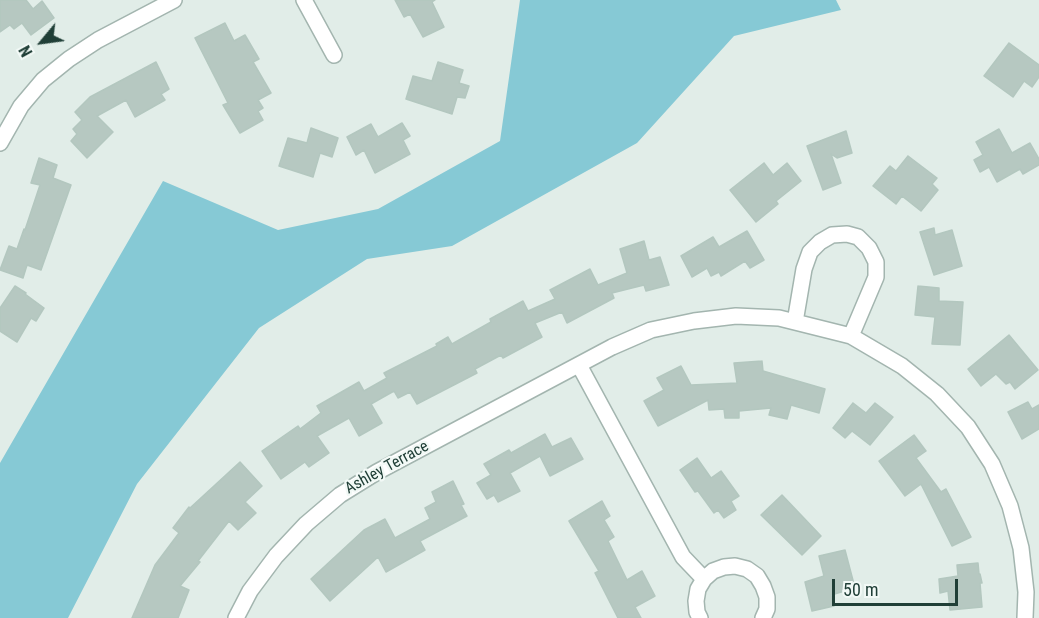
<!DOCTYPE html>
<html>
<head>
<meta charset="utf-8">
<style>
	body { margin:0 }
	#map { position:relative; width:1039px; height:618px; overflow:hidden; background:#e1ede8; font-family:"Roboto Condensed",sans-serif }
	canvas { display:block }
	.north { position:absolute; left:12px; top:12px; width:60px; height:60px; -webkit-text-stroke:4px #f2f9f6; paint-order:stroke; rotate:241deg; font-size:16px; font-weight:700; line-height:24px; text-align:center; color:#203f37 }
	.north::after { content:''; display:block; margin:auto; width:21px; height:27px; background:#203f37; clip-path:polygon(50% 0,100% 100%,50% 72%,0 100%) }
	.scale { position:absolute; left:832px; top:579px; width:126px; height:27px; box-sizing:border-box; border:3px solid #203f37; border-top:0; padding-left:8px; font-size:18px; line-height:21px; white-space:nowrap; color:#203f37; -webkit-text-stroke:4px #f2f9f6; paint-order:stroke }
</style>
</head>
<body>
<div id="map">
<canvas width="1039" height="618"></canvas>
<div class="north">N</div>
<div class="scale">50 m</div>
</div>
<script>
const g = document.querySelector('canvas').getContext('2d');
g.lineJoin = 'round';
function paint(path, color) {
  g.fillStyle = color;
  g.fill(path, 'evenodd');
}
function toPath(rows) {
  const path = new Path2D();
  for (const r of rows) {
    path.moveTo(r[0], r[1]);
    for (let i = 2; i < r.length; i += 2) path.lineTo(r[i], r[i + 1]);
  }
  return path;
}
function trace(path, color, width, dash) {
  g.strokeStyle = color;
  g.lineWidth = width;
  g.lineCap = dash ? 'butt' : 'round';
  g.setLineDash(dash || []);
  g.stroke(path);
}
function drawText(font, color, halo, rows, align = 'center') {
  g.font = font + ' "Roboto Condensed",sans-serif';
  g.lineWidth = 4.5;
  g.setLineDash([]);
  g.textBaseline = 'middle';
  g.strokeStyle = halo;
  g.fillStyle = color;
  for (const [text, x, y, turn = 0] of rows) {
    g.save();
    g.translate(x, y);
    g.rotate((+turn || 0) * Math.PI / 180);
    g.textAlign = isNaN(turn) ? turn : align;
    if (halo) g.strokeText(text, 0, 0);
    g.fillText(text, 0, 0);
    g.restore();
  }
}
paint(toPath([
	[520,0,836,0,841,10,734,36,637,143,452,246,367,259,259,328,137,484,68,618,0,618,0,463,163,181,278,230,378,209,500,141]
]), '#86c9d5');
const building = toPath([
	[0,0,26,0,33,9,42,1,54,18,31,35,22,23,14,29,10,25,0,32,0,0],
	[395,0,435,0,432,2,444,27,423,37,410,14,404,17,395,0],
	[225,23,234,41,245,35,259,59,253,62,271,93,258,100,263,108,258,111,263,120,240,133,223,105,228,103,195,38,225,23],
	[1009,43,1039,65,1039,77,1032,87,1024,81,1013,97,984,76,1009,43],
	[156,62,169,89,161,94,165,100,135,117,126,100,97,116,113,132,87,158,71,141,77,134,73,129,82,120,75,112,90,97,156,62],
	[438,62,463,70,459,83,469,86,465,98,457,97,452,114,406,99,413,76,432,81,438,62],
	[402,123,410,136,403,140,410,154,375,173,364,150,356,155,347,137,371,124,378,137,402,123],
	[311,128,338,138,332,157,320,153,313,177,279,166,288,138,307,143,311,128],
	[999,129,1012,153,1030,143,1039,159,1039,165,1023,174,1020,169,997,182,989,167,980,172,974,160,983,155,976,142,999,129],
	[846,131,852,153,837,158,831,154,841,183,823,190,807,146,846,131],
	[908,156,937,178,932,184,938,190,921,211,902,196,896,204,873,186,890,166,896,171,908,156],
	[39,158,57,165,53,178,71,185,41,270,27,265,23,278,0,270,9,246,17,249,24,229,25,230,40,185,31,183,39,158],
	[764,163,773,175,787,163,801,181,776,201,778,204,756,222,730,190,764,163],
	[934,228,935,235,952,230,962,266,934,275,920,232,934,228],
	[747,231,764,260,750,268,745,261,721,276,719,272,711,276,707,268,692,277,681,256,713,237,719,247,747,231],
	[644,241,649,260,660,257,669,285,646,291,644,285,612,293,614,298,567,323,562,312,535,323,542,337,503,358,501,355,475,369,477,373,417,404,410,392,398,398,394,391,371,404,382,423,359,436,349,418,317,436,329,453,309,467,305,462,281,479,262,451,298,426,300,429,321,413,317,406,359,382,364,391,387,378,384,373,437,346,436,344,448,337,452,344,491,322,490,319,523,301,528,311,555,299,550,290,590,269,598,285,627,273,620,249,644,241],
	[15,286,26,293,25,294,44,308,36,321,31,318,17,342,0,331,0,308,15,286],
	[918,286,939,288,939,301,963,302,960,345,932,344,935,317,915,315,918,286],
	[1009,335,1038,370,1015,389,1010,382,1006,384,996,374,981,386,968,369,1009,335],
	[762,361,763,371,825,389,819,413,791,405,787,419,769,415,771,408,739,411,739,418,725,418,724,409,709,410,708,400,658,426,644,401,664,390,657,378,681,366,691,385,737,383,734,363,762,361],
	[1028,402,1032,409,1039,405,1039,429,1022,439,1008,412,1028,402],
	[853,403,866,413,875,403,893,417,870,445,852,431,845,438,833,428,853,403],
	[545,434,552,447,571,438,583,459,550,476,540,456,510,473,520,491,498,502,494,495,487,499,477,483,491,475,484,464,509,450,511,453,545,434],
	[914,435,926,451,916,458,941,492,946,489,971,537,952,546,921,484,905,496,879,461,914,435],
	[697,458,711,478,721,471,739,496,731,501,736,510,724,518,718,510,714,513,698,491,695,492,680,470,697,458],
	[240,462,262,486,245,502,256,513,238,530,229,521,198,561,200,562,180,586,189,590,178,618,132,618,155,565,179,533,173,528,189,507,190,508,240,462],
	[453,481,464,504,461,505,467,516,420,541,425,550,386,572,378,557,330,601,311,579,364,530,385,519,395,538,430,519,425,508,436,502,432,492,453,481],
	[782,495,821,536,802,555,761,515,782,495],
	[602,501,610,516,604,520,614,537,608,541,627,580,642,571,655,596,635,607,641,618,618,618,595,573,599,571,569,521,602,501],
	[845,550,855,588,831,595,834,606,812,611,805,582,824,576,819,556,845,550],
	[978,563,979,574,980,574,982,583,980,583,982,607,950,610,948,591,940,593,939,579,958,576,957,565,978,563]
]);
paint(building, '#b6c8c1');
trace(building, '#b3c7bf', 1.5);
const street = toPath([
	[304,0,334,55],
	[0,143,21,106,43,80,69,59,98,40,174,0],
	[795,322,804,269,810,252,820,242,832,235,847,234,858,237,869,248,876,262,876,277,851,336],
	[579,365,683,557,704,579],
	[236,618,250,591,276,556,306,524,340,495,377,472,612,347,651,330,694,321,736,316,779,318,851,336,902,366,937,394,968,427,992,464,1010,506,1021,548,1026,592,1025,618],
	[700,618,697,612,696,601,698,589,704,579,713,571,724,567,735,566,747,569,757,576,763,586,767,597,767,609,763,618]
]);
trace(street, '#a3b5af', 18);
trace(street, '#fff', 15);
drawText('16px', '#203f37', '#f2f9f6', [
	["Ashley Terrace",387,468,-29]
]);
</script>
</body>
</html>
